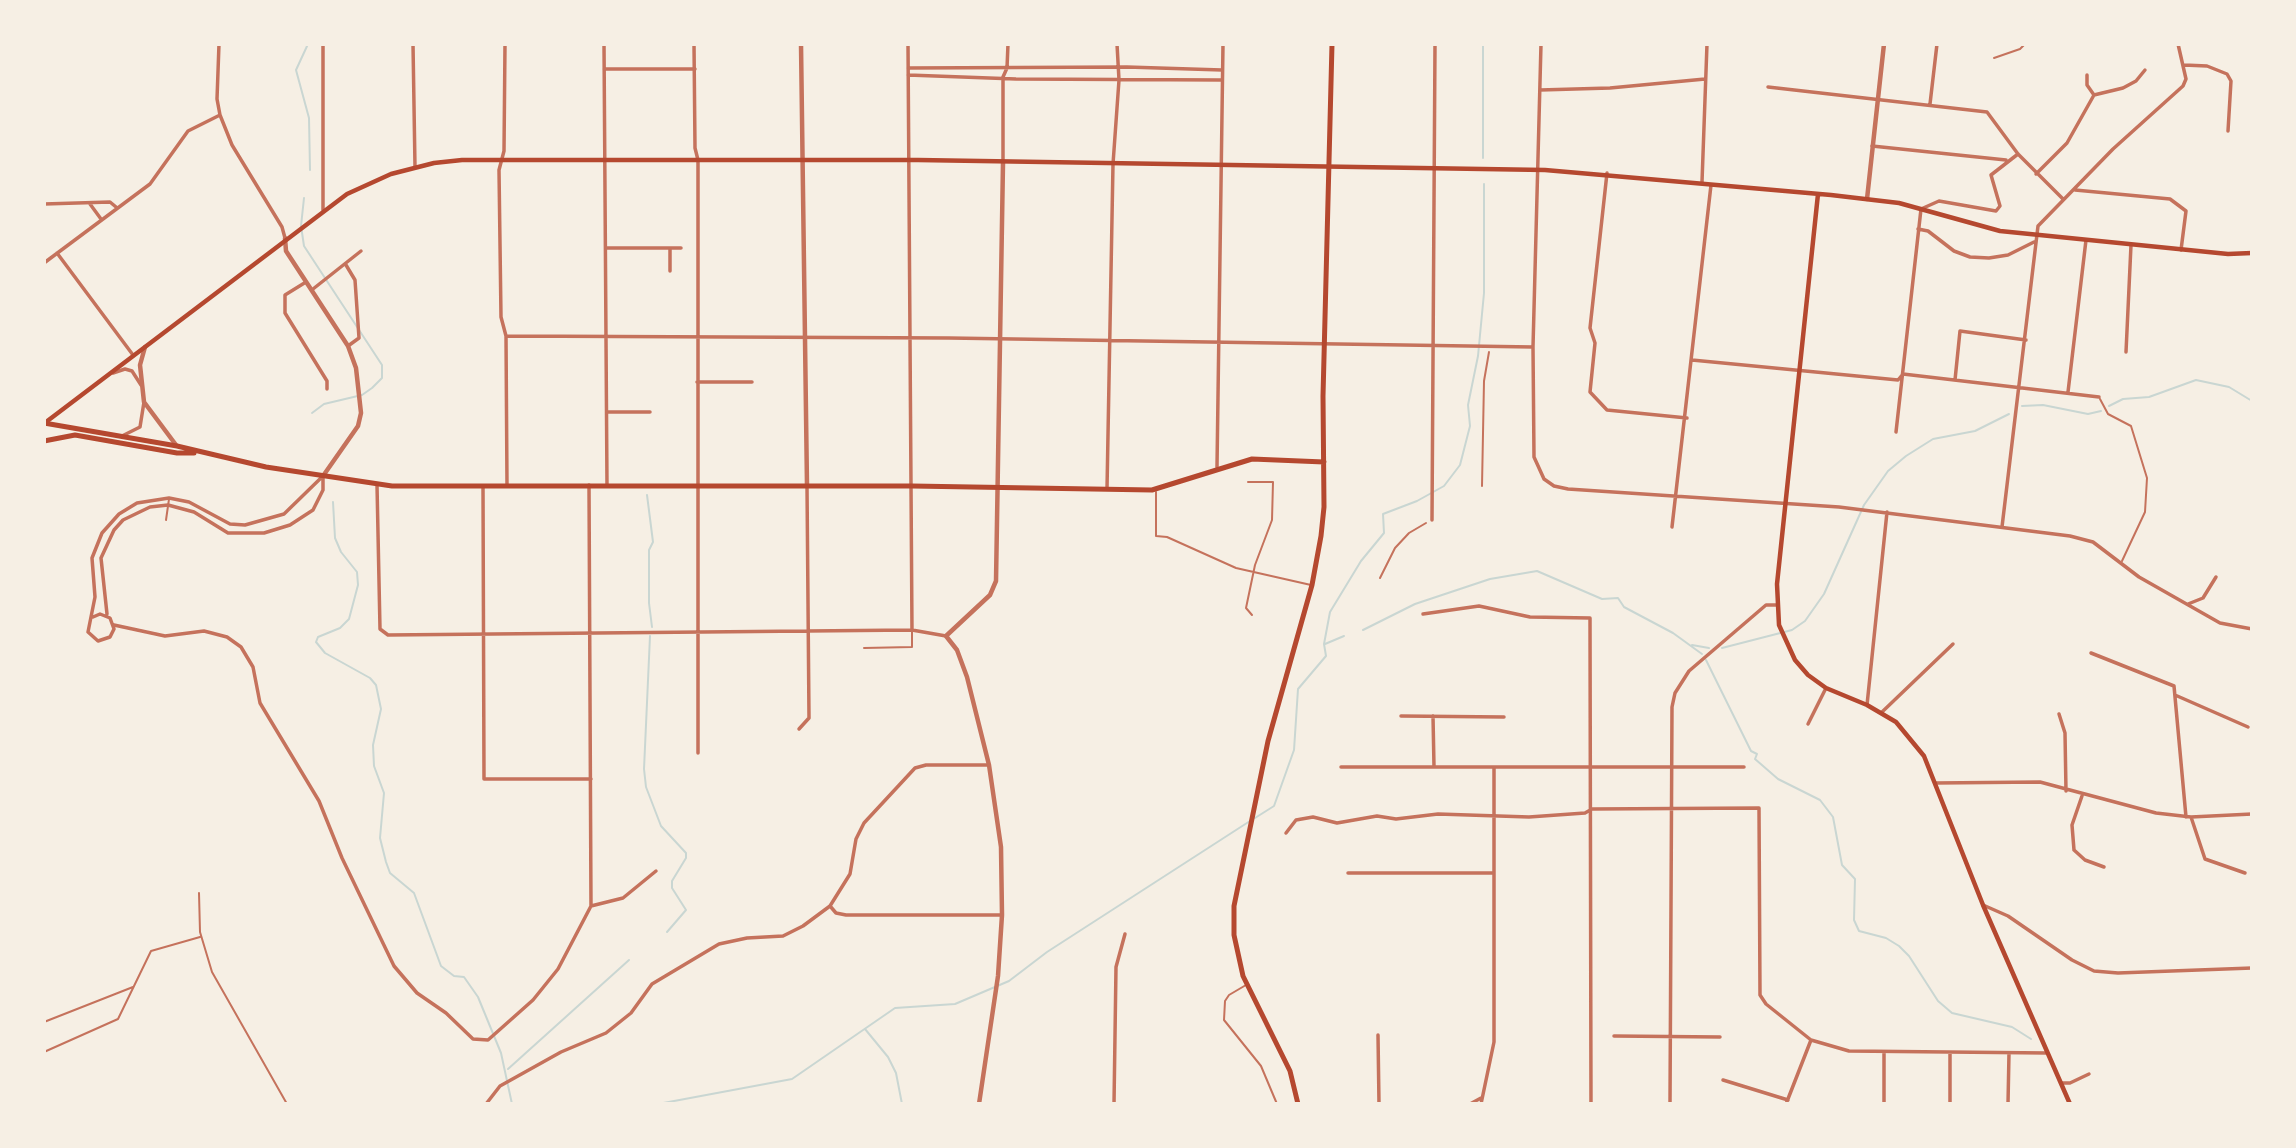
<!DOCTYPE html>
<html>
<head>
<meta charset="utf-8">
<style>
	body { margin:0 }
	#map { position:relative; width:2296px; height:1148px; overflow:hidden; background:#f6efe4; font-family:"Titillium Web",sans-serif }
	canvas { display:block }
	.frame { position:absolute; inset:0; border:46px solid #f6efe4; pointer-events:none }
</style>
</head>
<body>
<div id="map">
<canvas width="2296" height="1148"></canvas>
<div class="frame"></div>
</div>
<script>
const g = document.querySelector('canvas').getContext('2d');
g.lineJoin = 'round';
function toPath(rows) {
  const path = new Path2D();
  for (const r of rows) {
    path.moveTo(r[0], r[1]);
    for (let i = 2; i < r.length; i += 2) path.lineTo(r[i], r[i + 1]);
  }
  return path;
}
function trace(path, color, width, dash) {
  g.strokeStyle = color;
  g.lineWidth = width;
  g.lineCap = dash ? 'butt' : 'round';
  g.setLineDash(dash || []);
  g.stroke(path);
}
trace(toPath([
	[308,44,296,70,309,118,310,170],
	[1483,158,1483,44],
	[304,198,301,226,304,246,382,365,382,378,372,388,362,395,324,404,312,413],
	[2022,406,2043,405,2088,414,2101,411],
	[2109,406,2123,399,2149,397,2196,380,2229,387,2252,401],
	[647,495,653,542,649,550,649,603,652,627],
	[333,502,335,538,341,552,357,572,358,585,349,619,340,628,318,637,316,642,325,653,370,678,376,685,381,709,373,745,374,766,384,793,380,838,386,862,390,873,414,893,441,966,454,976,464,977,478,997,501,1053,512,1104],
	[1363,630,1415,604,1490,579,1537,571,1602,599,1618,598,1624,607,1673,633,1702,654],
	[650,636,644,769,646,787,661,826,686,853,686,858,672,881,672,888,686,910,667,932],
	[1325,644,1344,636],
	[1692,645,1709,648],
	[1722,648,1792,630,1805,621,1824,594,1864,505,1888,471,1906,456,1933,439,1975,431,2009,414],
	[1706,660,1751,751,1757,754,1755,759,1778,779,1820,800,1833,817,1842,865,1855,879,1854,920,1859,931,1886,938,1899,946,1909,956,1938,1001,1952,1013,2012,1027,2031,1039],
	[1255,818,1274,806,1294,750,1298,689,1326,656,1324,644,1330,612,1361,561,1384,533,1383,514,1417,501,1444,486,1460,465,1470,426,1468,405,1478,356,1484,293,1484,184],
	[865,1029,888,1057,896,1073,902,1104],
	[508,1069,629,960],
	[658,1104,792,1079,895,1008,955,1004,1009,981,1047,952,1250,821]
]), '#c9d6d2', 2);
trace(toPath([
	[1994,58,2020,49,2025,44],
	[2100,399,2108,414,2131,426,2147,478,2145,512,2122,561],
	[1248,482,1273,482,1272,520,1255,565,1246,608,1252,615],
	[1482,486,1484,381,1489,352],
	[1156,492,1156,536,1167,537,1236,568,1311,585],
	[166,520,169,499],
	[1380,578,1395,548,1409,533,1426,523],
	[864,648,912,647,912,630],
	[199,893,200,932,212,972,287,1104],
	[1246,985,1229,995,1225,1001,1224,1020,1261,1066,1277,1104],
	[44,1022,133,987],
	[44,1052,118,1019,151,951,200,937]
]), '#c5725c', 2);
trace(toPath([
	[219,44,217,99,220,115,232,145,282,227,285,238],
	[413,44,415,167],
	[505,44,504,151,499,170,501,317,506,336,507,485],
	[604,44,607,485],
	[694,44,695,148,698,160,698,753],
	[908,44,912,630],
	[1541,44,1533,347,1534,457,1544,479,1554,486,1568,489,1839,507,2070,536,2093,542,2139,577,2220,623,2252,629],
	[2184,65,2207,66,2227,74,2231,81,2228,131],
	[908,68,1127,67,1222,70],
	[604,69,695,69],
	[908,75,1016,79,1222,80],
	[2087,75,2087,85,2094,95],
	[1768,87,1987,112,2018,154,2063,199],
	[1540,90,1610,88,1705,79],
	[1930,104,1937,44],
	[1872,146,2006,160],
	[1003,163,1003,77,1007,68,1008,44],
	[1607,173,1590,328,1595,343,1590,392,1607,410,1687,418],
	[2036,174,2067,143,2094,95,2123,88,2136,81,2145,70],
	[1702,182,1707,44],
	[2075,190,2170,199,2186,211,2181,250],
	[44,204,110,202,116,207],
	[90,204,101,219],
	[323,210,323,44],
	[1918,229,1928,231,1954,251,1970,257,1989,258,2008,255,2034,242],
	[606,248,681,248],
	[670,248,670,271],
	[57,253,133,355],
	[44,263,150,184,188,131,220,115],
	[346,265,355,280,359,338,348,346],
	[306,282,285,295,285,313,327,381,327,389],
	[313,289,361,251],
	[506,336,949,338,1533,347],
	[2126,352,2131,245],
	[1692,360,1898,380,1903,374,2099,397],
	[113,373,125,369,132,371,141,385],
	[1955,380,1960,331,2026,340],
	[697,382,752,382],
	[2068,392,2086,240],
	[607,412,650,412],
	[1896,432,1921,209,1939,201,1996,211,2000,206,1991,175,2018,154],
	[122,436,140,427,144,402],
	[1217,467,1223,44],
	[377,485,380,629,388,635,912,630,946,636],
	[483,486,484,779,591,779],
	[1107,489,1113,164,1119,80,1117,44],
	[1432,520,1435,44],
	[1672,527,1711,185],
	[2002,527,2038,226,2113,149,2183,86,2186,79,2178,44],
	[2188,604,2203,598,2216,577],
	[107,614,101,558,114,530,123,520,150,507,168,505,194,512,228,533,264,533,290,525,313,510,323,490,323,476],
	[1423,614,1479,606,1530,617,1590,618,1591,1104],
	[93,617,100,614,110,618,114,629,110,637,98,641,88,632,95,597,92,558,102,533,119,514,137,503,169,498,189,502,230,524,245,525,284,514,323,476],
	[114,625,165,636,204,631,227,637,241,647,253,667,260,703,319,801,342,858,394,966,417,993,446,1013,473,1039,488,1040,533,1000,558,969,591,906,589,485],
	[2091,653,2174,686,2186,817],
	[2175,695,2248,727],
	[1867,705,1887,512],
	[1882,712,1953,644],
	[2059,714,2065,733,2066,791],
	[1401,716,1504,717],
	[1433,716,1434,767],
	[1808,724,1826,688],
	[799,729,809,718,807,486],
	[1341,767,1744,767],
	[1935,783,2040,782,2156,813,2191,817,2252,814],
	[2082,796,2072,825,2074,850,2085,860,2104,867],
	[2191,817,2205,859,2245,873],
	[1286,833,1296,820,1313,817,1337,823,1377,816,1396,819,1438,814,1529,817,1585,813,1592,809,1759,808,1760,995,1766,1004,1811,1040,1849,1051,2047,1053],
	[1348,873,1493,873],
	[1983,905,2008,916,2072,960,2094,971,2118,973,2252,968],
	[591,906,623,898,656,871],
	[830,906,836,913,846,915,1002,915],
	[1378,1035,1379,1104],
	[1614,1036,1720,1037],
	[1723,1080,1788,1100],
	[2061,1083,2070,1083,2089,1074],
	[486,1104,500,1086,561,1052,606,1033,631,1013,652,984,719,944,747,938,783,936,803,926,830,906,850,874,856,839,864,823,915,768,926,765,989,765],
	[1114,1104,1116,967,1125,934],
	[1470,1104,1481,1098],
	[1481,1104,1494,1042,1494,767],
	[1670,1104,1672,707,1675,693,1689,671,1766,605,1776,605],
	[1786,1104,1811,1040],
	[1884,1104,1884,1053],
	[1950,1104,1950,1053],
	[2008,1104,2009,1053]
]), '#c5725c', 3.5);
trace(toPath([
	[801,44,807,486],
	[1867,199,1884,44],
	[285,238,286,251,348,346,356,368,361,413,358,426,323,476],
	[145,347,140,365,144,402,176,445],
	[979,1104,998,976,1002,915,1001,847,989,765,967,677,957,650,946,636,990,595,996,581,1003,163]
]), '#c5725c', 4.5);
trace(toPath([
	[1818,194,1777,584,1779,625,1795,660,1808,675,1826,688,1867,705,1896,722,1924,756,1983,905,2070,1104],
	[46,422,347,194,391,174,434,163,462,160,918,160,1545,170,1831,195,1899,203,2000,231,2228,254,2252,253]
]), '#b5482f', 4.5);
trace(toPath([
	[44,423,177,446,266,467,392,486,912,486,1152,490,1252,459,1324,462],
	[44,441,75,435,177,453,194,453],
	[1298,1104,1290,1071,1243,976,1234,935,1234,906,1268,741,1312,585,1321,536,1324,507,1323,396,1332,44]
]), '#b5482f', 5);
</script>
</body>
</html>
